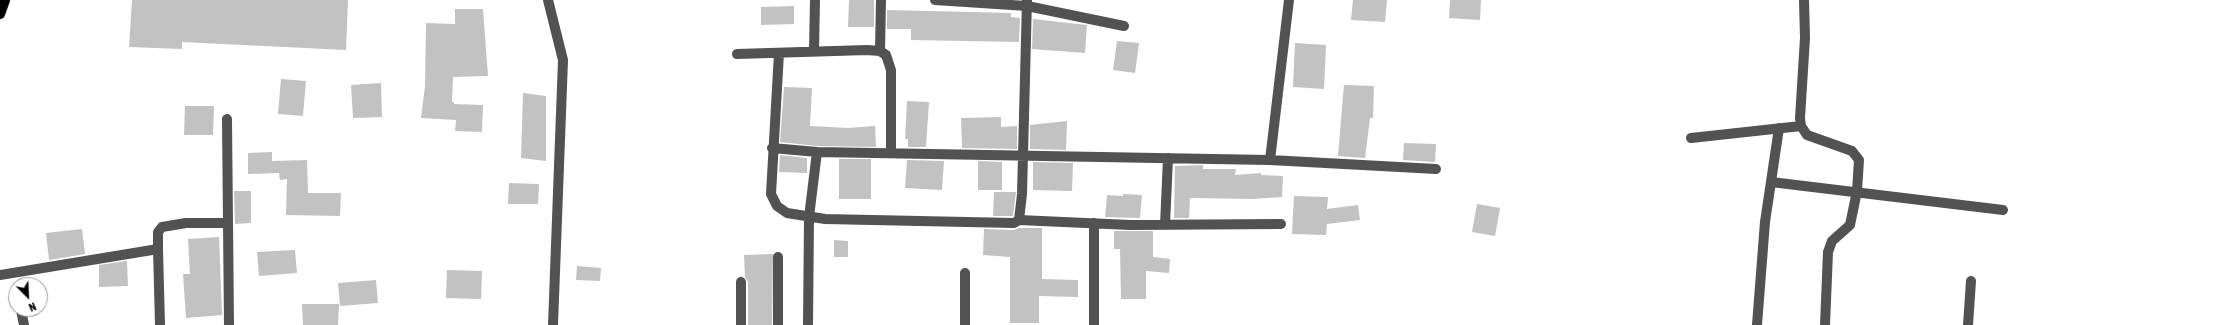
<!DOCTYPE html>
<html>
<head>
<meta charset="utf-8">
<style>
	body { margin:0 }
	#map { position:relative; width:2227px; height:325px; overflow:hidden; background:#fff; font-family:"Asap Condensed",sans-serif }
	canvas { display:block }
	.north { position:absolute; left:8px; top:277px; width:40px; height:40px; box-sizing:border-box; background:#fff; border:1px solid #999; border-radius:50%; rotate:156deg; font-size:11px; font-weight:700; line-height:16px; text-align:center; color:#000 }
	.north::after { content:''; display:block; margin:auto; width:14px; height:18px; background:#000; clip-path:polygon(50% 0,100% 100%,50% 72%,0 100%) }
</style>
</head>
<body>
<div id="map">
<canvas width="2227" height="325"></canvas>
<div class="north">N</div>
</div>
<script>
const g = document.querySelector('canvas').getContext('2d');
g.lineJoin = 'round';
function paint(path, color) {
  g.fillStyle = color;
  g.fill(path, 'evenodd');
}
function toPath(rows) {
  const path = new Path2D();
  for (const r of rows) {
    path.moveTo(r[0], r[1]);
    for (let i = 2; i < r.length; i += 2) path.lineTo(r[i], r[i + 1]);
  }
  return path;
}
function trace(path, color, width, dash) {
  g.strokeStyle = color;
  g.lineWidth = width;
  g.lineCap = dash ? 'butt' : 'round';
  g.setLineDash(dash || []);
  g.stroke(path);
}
paint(toPath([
	[132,0,348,0,346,50,182,42,182,49,129,47],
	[849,0,874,0,874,27,848,27],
	[1353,0,1387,0,1385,22,1351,20],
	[1450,0,1481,0,1480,20,1449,18],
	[794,6,794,24,761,25,761,7],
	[455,9,483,9,488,76,453,77,452,102,454,102,454,104,483,105,482,132,455,131,456,120,421,118,425,86,426,23,455,24],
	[887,10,1011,13,1011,17,1020,18,1019,42,911,40,911,29,887,29],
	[1033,19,1087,25,1085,53,1032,49],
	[1117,41,1139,43,1135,73,1113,70],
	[1295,43,1326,45,1324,89,1293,87],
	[281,79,306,81,303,116,278,114],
	[381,83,382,117,353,118,351,85],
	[1344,85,1374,86,1373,118,1370,118,1365,158,1338,156],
	[784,87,812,88,810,126,848,128,875,126,876,147,817,146,780,142],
	[523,93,546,96,546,161,521,158],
	[907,101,929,102,926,147,908,147,908,139,905,139],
	[185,106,214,106,213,135,184,135],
	[1001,117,1001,127,1017,126,1017,149,962,148,961,118],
	[1067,121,1066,150,1030,149,1030,125],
	[1404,143,1436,144,1435,162,1403,160],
	[272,152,272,161,307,160,308,193,341,193,340,216,286,215,287,179,280,180,279,173,248,174,248,153],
	[780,155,807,158,807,173,779,172],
	[839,159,871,159,871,199,839,199],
	[907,160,944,161,942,190,905,188],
	[978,161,1002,162,1002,190,978,190],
	[1033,162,1073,163,1072,191,1033,190],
	[1203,165,1203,169,1236,169,1235,175,1261,173,1261,175,1283,176,1282,197,1252,199,1190,198,1189,218,1174,218,1175,166],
	[509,183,539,184,538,204,508,204],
	[234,191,251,191,251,223,235,224],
	[994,192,1016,192,1013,216,993,216],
	[1123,194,1142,195,1140,218,1105,217,1107,195,1123,196],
	[1294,196,1328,197,1327,209,1358,205,1360,220,1327,224,1326,235,1292,234],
	[1477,204,1500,208,1495,236,1472,232],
	[1019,228,1042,228,1042,279,1078,280,1078,297,1039,296,1039,323,1010,323,1010,257,983,255,984,229,1014,230],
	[82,229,85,254,49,260,46,233],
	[1114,231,1153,231,1153,257,1170,259,1169,273,1146,271,1146,299,1121,299,1120,249,1114,249],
	[219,237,222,315,186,318,183,274,190,274,188,239],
	[834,240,848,241,848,257,834,257],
	[295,250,297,273,259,276,257,252],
	[773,254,772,325,748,325,748,282,745,277,744,255],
	[127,261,128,286,99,287,99,265],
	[577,266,601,268,600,281,576,280],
	[447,270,482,271,481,299,446,298],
	[376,280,378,303,340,306,338,283],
	[302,304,339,304,338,325,303,325]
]), '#c2c2c2');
const major = toPath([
	[0,14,5,0]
]);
trace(major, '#dbdbdb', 11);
trace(toPath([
	[548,0,563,60,553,325],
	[935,0,1027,6,1124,26],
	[1804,0,1805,38,1800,118,1801,126,1807,135,1852,151,1859,160,1857,191,1850,225,1832,241,1828,252,1825,325],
	[814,51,815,0],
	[880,51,881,0],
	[779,53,771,194,777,206,787,213,825,219,1014,223,1019,220,1022,194,1027,0],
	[737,54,867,50,880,51,886,55,891,70,891,153],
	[227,119,229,325],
	[1691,138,1801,126],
	[772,148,817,152,1270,160,1436,169],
	[1270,160,1289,0],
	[1771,182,2003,210],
	[1019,220,1130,225,1281,224],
	[1094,223,1094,325],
	[1165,225,1168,158],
	[778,257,778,325],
	[0,275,158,249],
	[21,310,24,325],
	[160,325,158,249,158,232,162,227,186,223,227,223],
	[741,325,741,282],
	[808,325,809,217,817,152],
	[965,325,965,273],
	[1757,325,1765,222,1779,128],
	[1968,325,1971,281]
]), '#525252', 10);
trace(major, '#000', 10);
</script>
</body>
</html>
